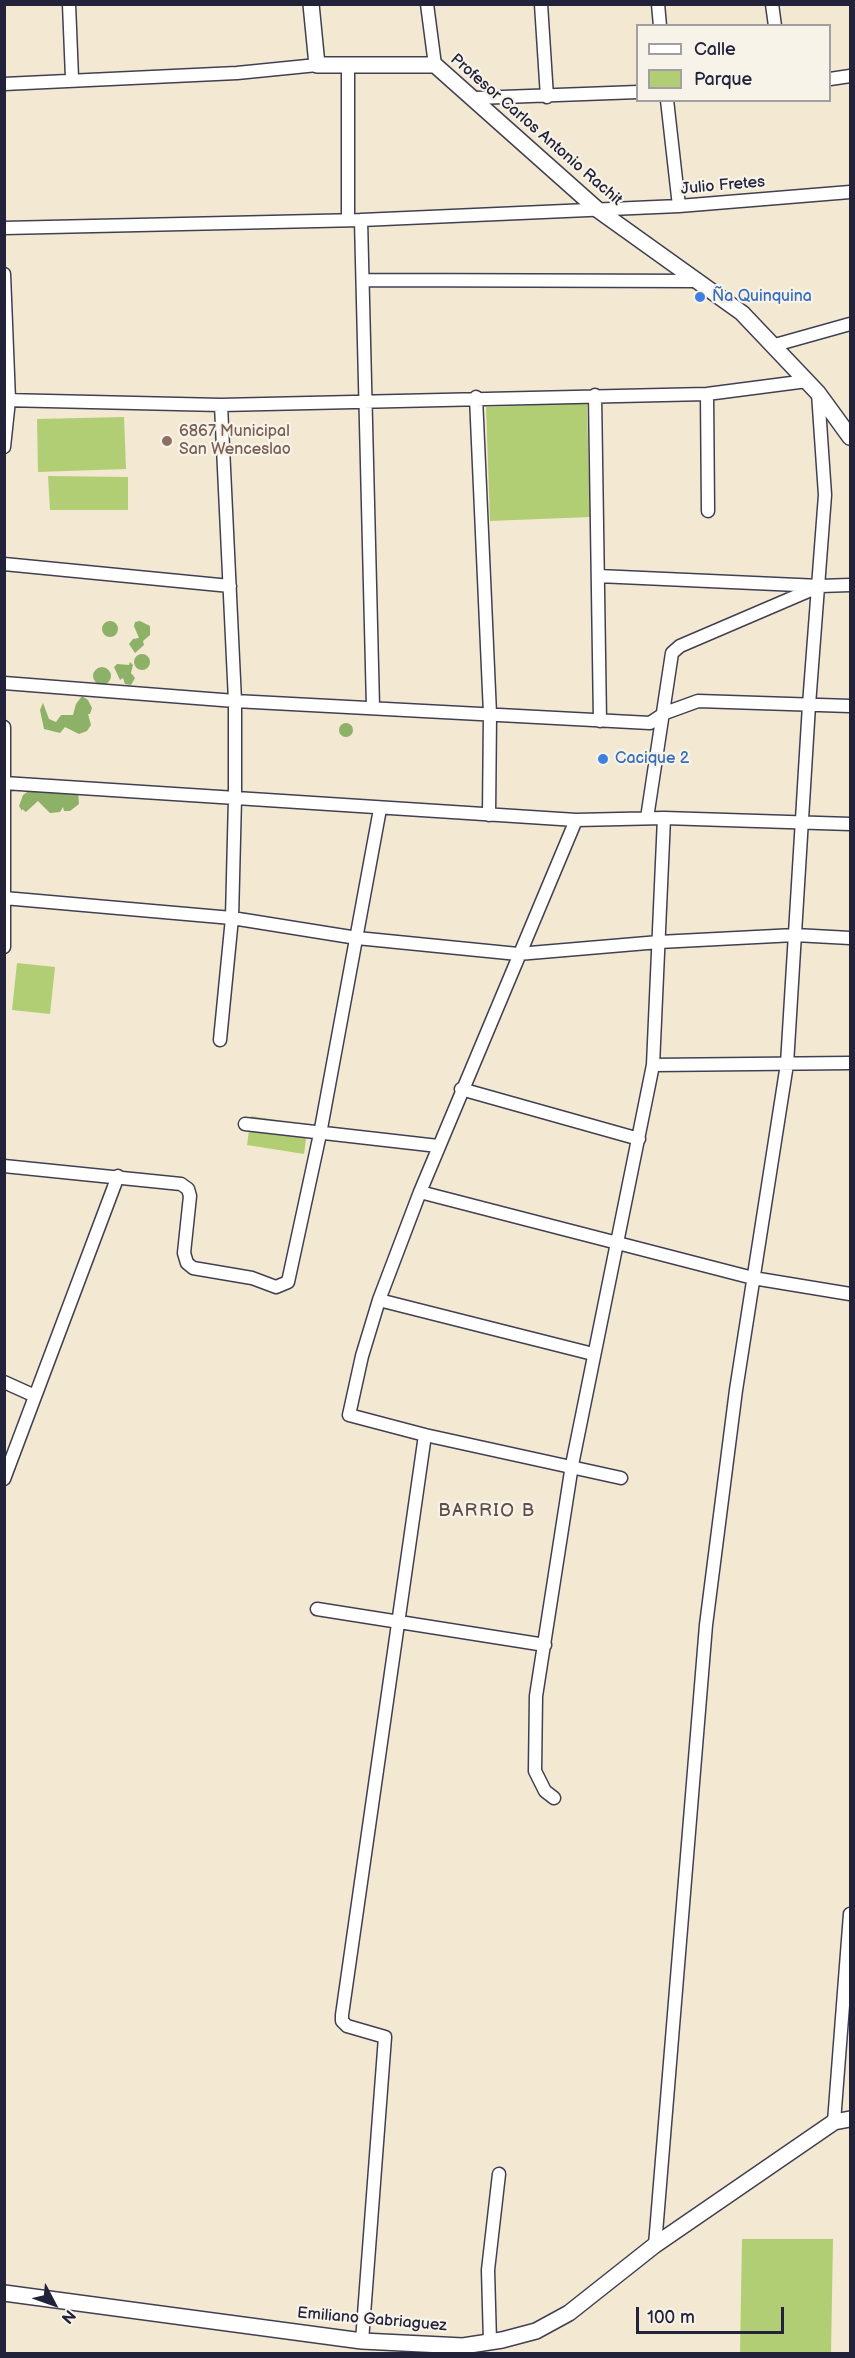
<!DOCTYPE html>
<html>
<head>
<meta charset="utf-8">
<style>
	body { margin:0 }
	#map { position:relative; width:855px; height:2358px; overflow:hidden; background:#f3e8d2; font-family:"Balsamiq Sans",sans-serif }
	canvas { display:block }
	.frame { position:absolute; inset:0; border:6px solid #22223b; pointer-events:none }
	.legend { position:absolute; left:636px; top:24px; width:195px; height:78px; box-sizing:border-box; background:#f7f3e8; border:2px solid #a29fa3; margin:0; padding:8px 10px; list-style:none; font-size:18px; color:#22223b }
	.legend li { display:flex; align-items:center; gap:12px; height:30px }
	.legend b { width:30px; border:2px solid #a29fa3 }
	.north { position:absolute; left:24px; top:2274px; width:60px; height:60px; -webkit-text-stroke:4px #f7f3e8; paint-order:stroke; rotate:131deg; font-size:16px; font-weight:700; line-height:24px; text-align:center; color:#22223b }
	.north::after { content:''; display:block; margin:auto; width:21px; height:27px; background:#22223b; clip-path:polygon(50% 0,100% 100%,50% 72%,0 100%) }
	.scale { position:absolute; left:636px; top:2307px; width:148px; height:27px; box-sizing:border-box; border:3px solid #22223b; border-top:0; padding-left:8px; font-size:18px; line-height:21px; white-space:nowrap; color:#22223b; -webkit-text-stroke:4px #f7f3e8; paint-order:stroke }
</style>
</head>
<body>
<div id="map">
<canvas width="855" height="2358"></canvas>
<div class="frame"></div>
<ul class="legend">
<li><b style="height:8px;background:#fff"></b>Calle</li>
<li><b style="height:16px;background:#b2ce75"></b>Parque</li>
</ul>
<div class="north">N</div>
<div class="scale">100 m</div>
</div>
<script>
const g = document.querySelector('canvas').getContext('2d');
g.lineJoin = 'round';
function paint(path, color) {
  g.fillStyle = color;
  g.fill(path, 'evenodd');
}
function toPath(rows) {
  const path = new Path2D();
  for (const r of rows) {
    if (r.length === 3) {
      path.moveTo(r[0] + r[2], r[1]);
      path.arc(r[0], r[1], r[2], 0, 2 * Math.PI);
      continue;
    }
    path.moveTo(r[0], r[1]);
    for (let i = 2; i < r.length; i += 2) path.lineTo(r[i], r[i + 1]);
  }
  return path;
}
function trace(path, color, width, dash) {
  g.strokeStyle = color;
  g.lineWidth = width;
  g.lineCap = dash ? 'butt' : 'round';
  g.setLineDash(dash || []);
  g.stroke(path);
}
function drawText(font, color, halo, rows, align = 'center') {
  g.font = font + ' "Balsamiq Sans",sans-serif';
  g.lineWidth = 4.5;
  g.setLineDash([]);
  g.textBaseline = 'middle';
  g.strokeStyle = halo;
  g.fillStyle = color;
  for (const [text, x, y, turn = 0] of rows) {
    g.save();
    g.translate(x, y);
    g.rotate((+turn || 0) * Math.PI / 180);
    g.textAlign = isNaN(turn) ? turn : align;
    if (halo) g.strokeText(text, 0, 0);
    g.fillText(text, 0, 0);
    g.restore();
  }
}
paint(toPath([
	[587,403,590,517,490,521,486,407],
	[124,417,126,469,38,472,37,419],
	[48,476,128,477,128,510,50,510],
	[17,963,55,967,50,1014,12,1010],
	[251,1116,308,1125,304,1154,247,1145],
	[742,2239,833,2239,831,2353,740,2353]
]), '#b2ce75');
paint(toPath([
	[110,629,8],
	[140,621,150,626,150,635,143,641,144,645,135,653,129,644,133,639,139,638,134,626,135,622],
	[142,662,8],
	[130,662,133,665,131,673,135,678,131,685,125,684,123,678,120,680,114,667,117,664,129,665],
	[102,676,9],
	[82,696,88,700,92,708,90,714,88,714,91,725,87,731,79,734,65,727,60,733,44,729,40,710,43,703,49,719,56,722,61,715,73,715,76,704],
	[346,730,7],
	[33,788,54,793,59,790,78,792,79,804,70,811,64,811,63,807,60,812,50,813,38,801,26,812,22,809,22,811,19,806,23,795]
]), '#8db166');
const minor = toPath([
	[69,4,72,78],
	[427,4,435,65],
	[541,4,547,97],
	[658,4,660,26],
	[772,4,775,26],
	[348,64,348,220],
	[830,79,850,76],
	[4,84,237,73,317,65],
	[476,98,638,92],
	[667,100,679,206],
	[361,220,373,707],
	[4,228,361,220,679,206,850,192],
	[4,274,9,400,4,447],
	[363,280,698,281],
	[775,345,850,324],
	[707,394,708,511],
	[595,395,600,721],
	[476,397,490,714,489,815],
	[4,400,221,405,707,394,807,381],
	[4,564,230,586],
	[598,576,820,586,850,585],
	[4,683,235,701,650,723,665,713,698,701,850,706],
	[4,727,4,947],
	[4,783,576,820,664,818,653,1065,572,1465,536,1696,535,1771,545,1791,554,1798],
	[647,818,672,653,680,646,820,586],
	[664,818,850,824],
	[576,820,420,1192,379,1300,362,1356,349,1415,425,1435,621,1478],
	[4,898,232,918,357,938,518,954,659,942,795,935,850,938],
	[220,1040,232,918,235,798,235,701,221,405],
	[653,1065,850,1063],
	[461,1089,639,1139],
	[245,1124,438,1146],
	[4,1166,181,1184,188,1189,190,1196,184,1253,187,1263,193,1268,252,1278,276,1287,288,1282,320,1134,380,809],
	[420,1192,753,1278,850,1294],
	[379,1300,593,1354],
	[4,1382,35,1396],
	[4,1479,118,1176],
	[317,1609,545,1645],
	[834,2122,850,1914],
	[655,2245,706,1625,736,1390,787,1064,809,705,825,495,818,393],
	[362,2341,385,2037,347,2026,342,2021,342,2015,425,1435],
	[490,2342,488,2270,499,2174]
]);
const major = toPath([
	[311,4,317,65,435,65,598,210,742,313,818,393,850,437],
	[4,2293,362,2341,463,2346,502,2340,536,2331,569,2313,655,2245,834,2122,850,2119]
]);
trace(minor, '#414052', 15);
trace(major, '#414052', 18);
trace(minor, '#fff', 12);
trace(major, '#fff', 15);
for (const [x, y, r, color] of [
	[700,297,6,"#3f7fe0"],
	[167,441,6,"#8d6e63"],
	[603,759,6,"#3f7fe0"]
]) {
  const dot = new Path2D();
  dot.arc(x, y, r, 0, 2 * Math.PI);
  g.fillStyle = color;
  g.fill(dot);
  trace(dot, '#f7f3e8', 2);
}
drawText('16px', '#22223b', '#f7f3e8', [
	["Profesor Carlos Antonio Rachit",536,130,41],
	["Julio Fretes",723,186,-5],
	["Emiliano Gabriaguez",372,2320,5]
]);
drawText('16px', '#366cbe', '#f7f3e8', [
	["Ña Quinquina",712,297],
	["Cacique 2",615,759]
], 'left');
drawText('16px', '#785e54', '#f7f3e8', [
	["6867 Municipal",179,432],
	["San Wenceslao",179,450]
], 'left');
g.letterSpacing = '1.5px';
drawText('18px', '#624d4a', '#f7f3e8', [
	["BARRIO B",487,1511]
]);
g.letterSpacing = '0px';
</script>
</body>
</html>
